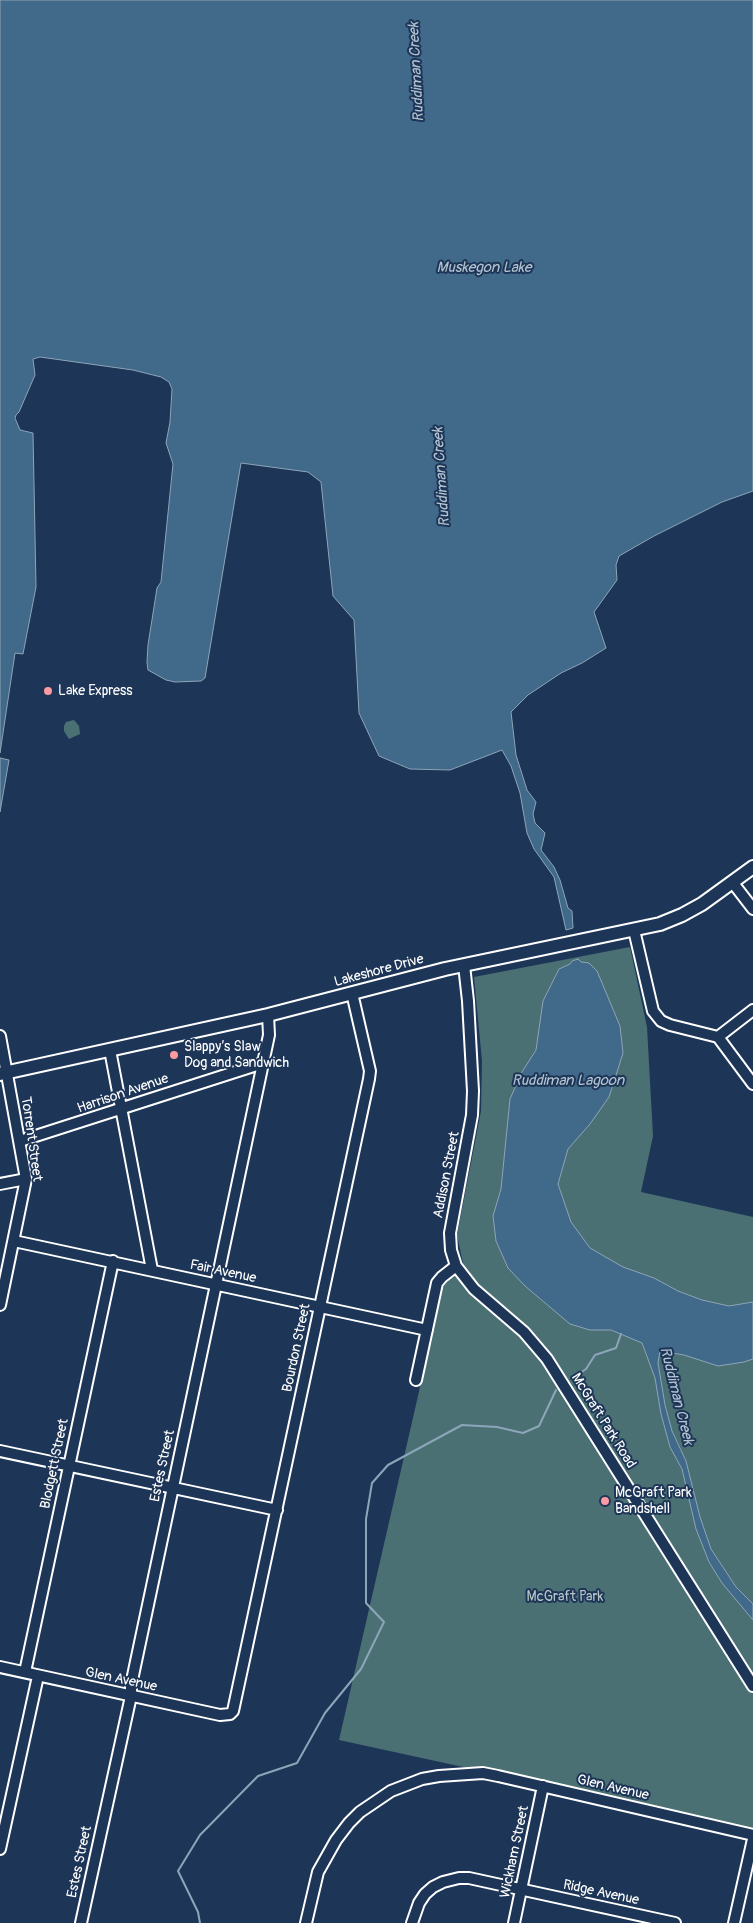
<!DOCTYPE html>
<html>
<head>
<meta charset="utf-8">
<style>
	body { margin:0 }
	canvas { display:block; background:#1d3557 }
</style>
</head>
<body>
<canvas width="753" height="1923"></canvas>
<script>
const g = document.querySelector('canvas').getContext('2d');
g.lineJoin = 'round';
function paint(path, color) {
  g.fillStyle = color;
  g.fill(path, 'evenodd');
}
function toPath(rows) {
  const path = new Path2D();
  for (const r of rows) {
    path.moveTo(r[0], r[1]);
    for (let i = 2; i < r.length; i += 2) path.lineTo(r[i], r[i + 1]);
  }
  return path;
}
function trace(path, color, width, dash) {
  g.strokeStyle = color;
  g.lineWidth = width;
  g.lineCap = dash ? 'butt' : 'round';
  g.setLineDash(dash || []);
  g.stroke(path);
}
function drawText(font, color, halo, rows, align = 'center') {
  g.font = font + ' Pangolin,sans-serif';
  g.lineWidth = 4;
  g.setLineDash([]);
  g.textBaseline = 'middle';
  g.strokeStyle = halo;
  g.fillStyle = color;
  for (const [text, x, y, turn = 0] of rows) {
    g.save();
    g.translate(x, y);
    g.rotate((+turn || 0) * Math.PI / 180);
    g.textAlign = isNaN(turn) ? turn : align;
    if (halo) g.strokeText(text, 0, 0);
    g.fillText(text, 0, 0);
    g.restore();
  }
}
paint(toPath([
	[74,720,79,726,80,734,69,739,64,731,64,726,66,722],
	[630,947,647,1027,653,1136,641,1192,753,1217,753,1830,339,1740,418,1396,440,1293,446,1283,464,1268,457,1235,481,1111,482,1061,474,977]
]), '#4a7074');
const water = toPath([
	[0,0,753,0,753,491,722,502,654,536,619,556,616,565,617,580,594,612,606,648,582,663,561,673,528,695,511,712,516,755,527,790,536,802,533,814,535,823,545,833,541,850,554,867,560,880,568,908,572,911,573,928,566,930,554,877,534,849,527,833,520,793,511,766,502,750,450,770,410,769,379,756,359,713,354,620,333,596,321,482,308,472,241,463,205,678,201,681,175,682,166,680,148,670,147,662,148,645,157,588,161,582,173,464,166,443,170,422,172,389,169,382,161,377,133,370,40,357,33,359,35,375,19,412,16,415,15,418,20,430,33,433,36,587,23,654,15,653,0,753,0,0],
	[0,758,9,760,0,812,0,758],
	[578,959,581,962,589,963,597,971,620,1026,623,1053,609,1097,590,1124,568,1149,558,1184,571,1222,590,1248,623,1267,654,1278,678,1291,702,1300,729,1306,753,1302,753,1359,744,1362,718,1366,684,1355,660,1351,658,1363,665,1405,672,1431,686,1461,700,1517,711,1549,736,1587,753,1604,753,1620,722,1583,709,1562,696,1529,682,1469,670,1447,661,1414,655,1378,642,1343,611,1330,590,1330,570,1324,525,1286,508,1268,496,1241,493,1216,501,1189,510,1099,522,1072,536,1050,543,1001,559,969,570,964,572,961,578,959]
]);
paint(water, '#416989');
trace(water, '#8da5b8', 1);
trace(toPath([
	[573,1378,586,1369,595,1355,616,1348,621,1334],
	[200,1923,198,1912,178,1871,200,1835,258,1776,297,1763,325,1713,361,1669,384,1622,366,1603,366,1519,372,1483,388,1465,462,1425,497,1427,523,1433,539,1426,556,1390]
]), '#8da5b8', 2);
const minor = toPath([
	[733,883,753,909],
	[634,930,653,1011,661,1021,670,1025,718,1037,753,1010],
	[464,965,468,1001,473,1091,472,1115,450,1233,451,1250,456,1266,474,1289,524,1332,547,1359,753,1686],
	[0,1036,26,1179,0,1305],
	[718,1037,753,1084],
	[110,1050,152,1270],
	[20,1141,263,1063],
	[0,1184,26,1179],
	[14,1241,427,1330],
	[416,1380,437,1283,442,1277,456,1266],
	[0,1451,277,1510],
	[0,1667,220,1715,230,1714,233,1711,369,1079,370,1071,352,993],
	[25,1672,113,1261],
	[0,1849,38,1676],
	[81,1923,131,1696,131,1685,269,1035,268,1015],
	[306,1923,318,1872,336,1840,349,1823,360,1812,391,1791,422,1779,439,1776,483,1773,498,1776,753,1835],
	[412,1923,419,1903,425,1894,433,1887,443,1882,459,1878,469,1878,675,1923],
	[514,1923,543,1786],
	[734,1923,753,1839]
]);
const major = toPath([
	[0,1074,268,1015,445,969,660,924,682,915,702,904,753,867]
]);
trace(minor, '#fff', 14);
trace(major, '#fff', 16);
trace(minor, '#1d3557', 10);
trace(major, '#1d3557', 12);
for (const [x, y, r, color] of [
	[48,691,5,"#ff9aa2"],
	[174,1055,5,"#ff9aa2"],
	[605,1501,5,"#ff9aa2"]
]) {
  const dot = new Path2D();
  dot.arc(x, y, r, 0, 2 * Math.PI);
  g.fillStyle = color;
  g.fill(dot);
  trace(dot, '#1d3557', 2);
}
drawText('14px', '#fff', '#1d3557', [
	["Lake Express",58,691],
	["Slappy’s Slaw",184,1047],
	["Dog and Sandwich",184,1063],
	["McGraft Park",615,1493],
	["Bandshell",615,1509]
], 'left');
drawText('14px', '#fff', '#1d3557', [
	["Lakeshore Drive",379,971,-15],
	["Harrison Avenue",123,1094,-19],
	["Torrent Street",31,1139,82],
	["Addison Street",447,1175,-79],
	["Fair Avenue",223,1272,12],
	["Bourdon Street",297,1348,-78],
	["McGraft Park Road",603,1421,58],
	["Blodgett Street",55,1464,-78],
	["Estes Street",163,1466,-78],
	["Glen Avenue",121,1680,12],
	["Glen Avenue",613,1788,13],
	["Wickham Street",515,1852,-78],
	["Estes Street",80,1862,-78],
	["Ridge Avenue",601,1893,12]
]);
drawText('14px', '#b7c6c7', '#1d3557', [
	["McGraft Park",565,1597]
]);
drawText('italic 15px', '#b3c3d0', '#1d3557', [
	["Ruddiman Creek",417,72,-93],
	["Muskegon Lake",484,268],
	["Ruddiman Creek",442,477,-94],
	["Ruddiman Lagoon",568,1081],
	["Ruddiman Creek",676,1396,76]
]);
</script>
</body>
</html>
